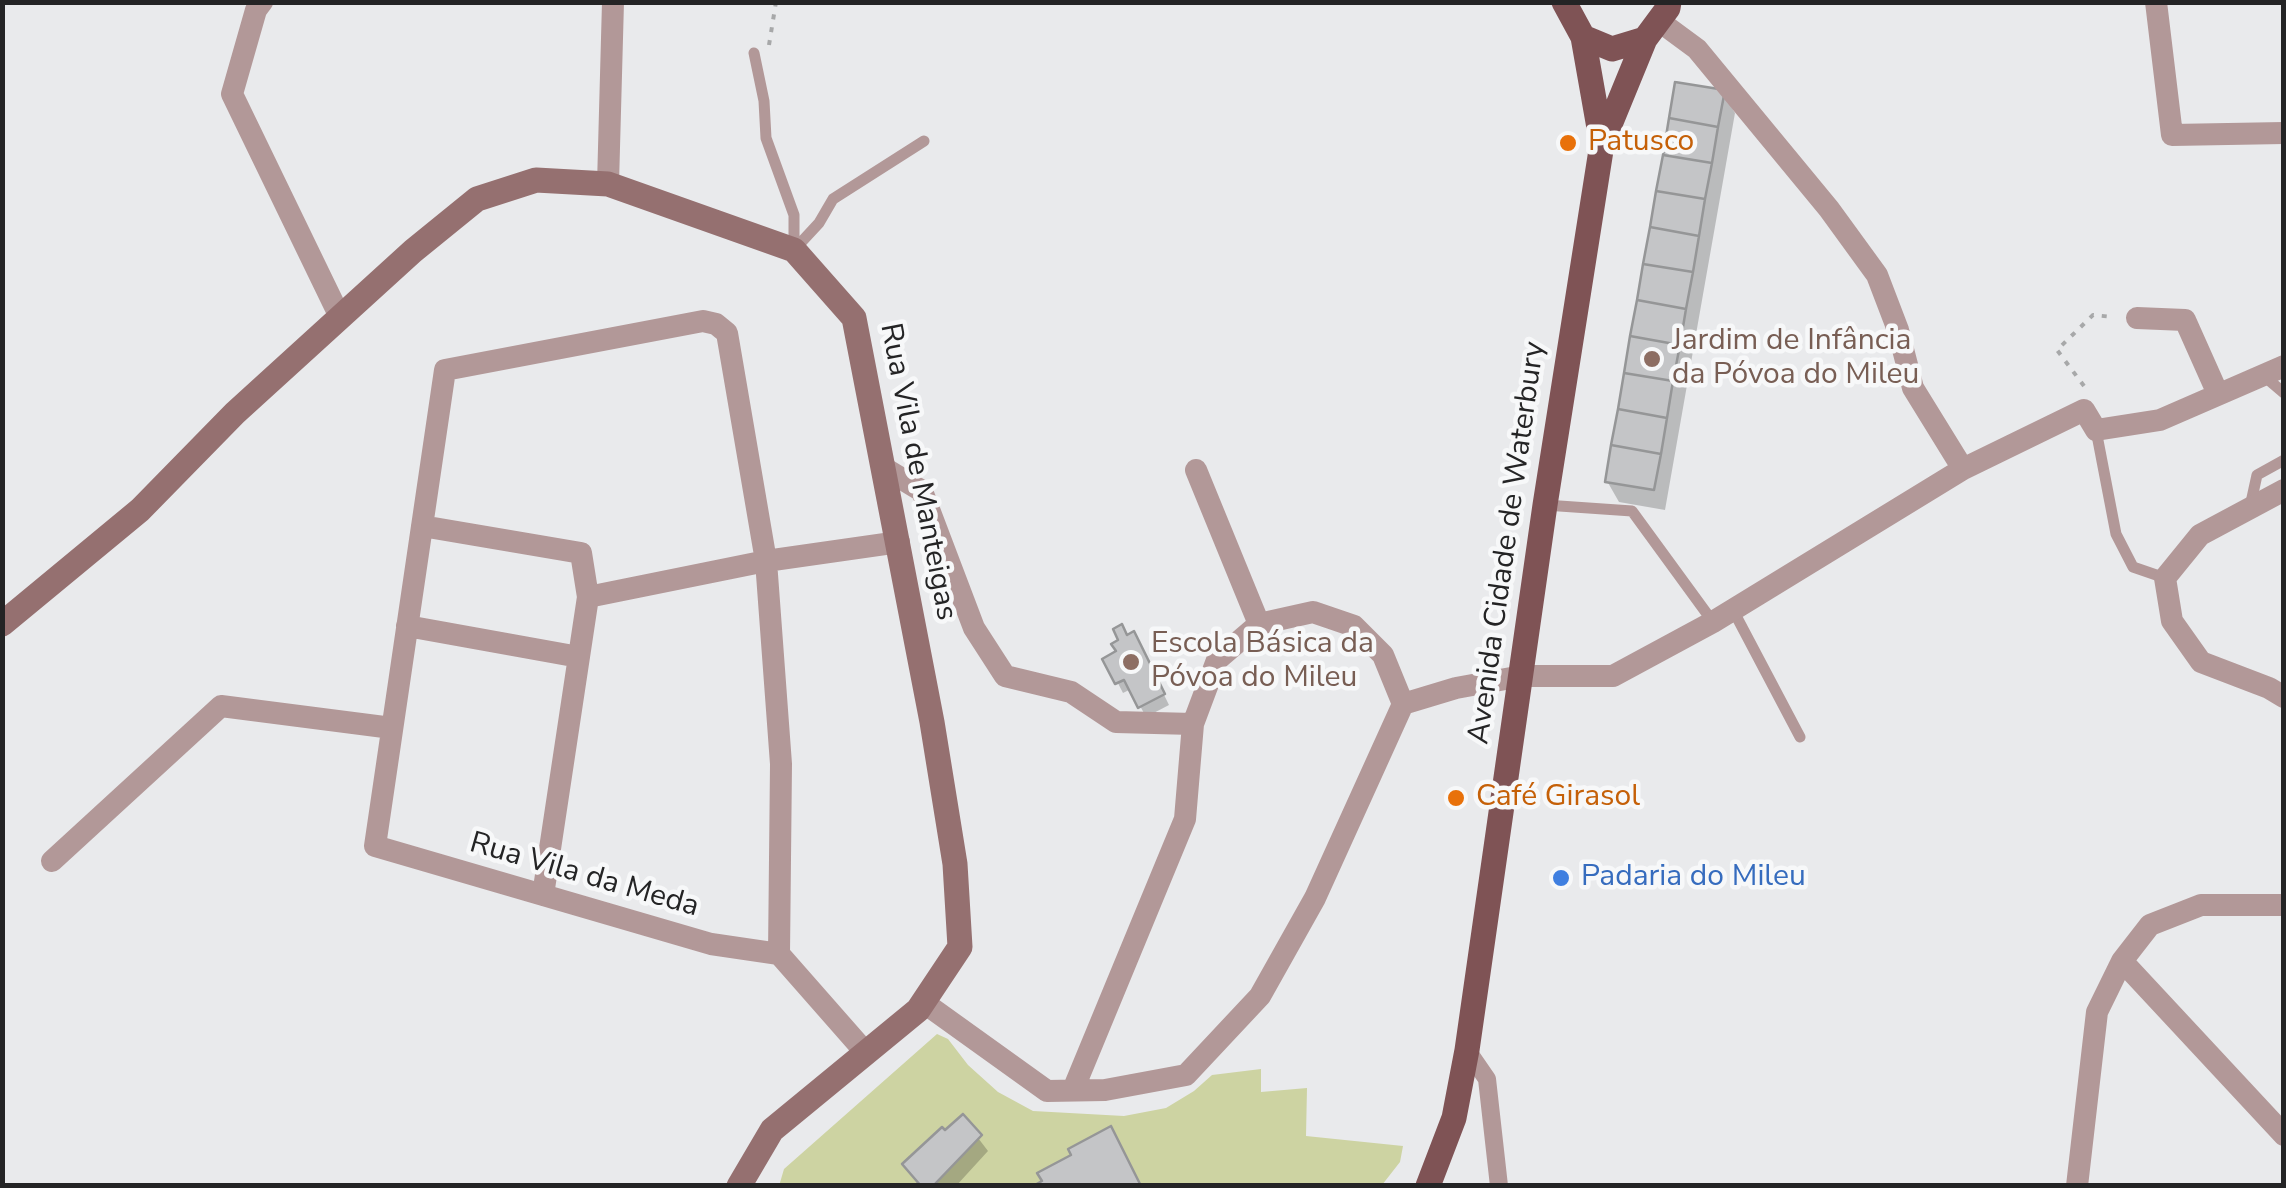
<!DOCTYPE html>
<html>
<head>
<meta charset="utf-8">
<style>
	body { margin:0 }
	#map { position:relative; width:2286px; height:1188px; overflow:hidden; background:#e9eaec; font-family:"Nunito Sans",sans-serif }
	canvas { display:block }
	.frame { position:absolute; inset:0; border:5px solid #242425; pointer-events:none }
</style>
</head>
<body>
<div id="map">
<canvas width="2286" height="1188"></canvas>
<div class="frame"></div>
</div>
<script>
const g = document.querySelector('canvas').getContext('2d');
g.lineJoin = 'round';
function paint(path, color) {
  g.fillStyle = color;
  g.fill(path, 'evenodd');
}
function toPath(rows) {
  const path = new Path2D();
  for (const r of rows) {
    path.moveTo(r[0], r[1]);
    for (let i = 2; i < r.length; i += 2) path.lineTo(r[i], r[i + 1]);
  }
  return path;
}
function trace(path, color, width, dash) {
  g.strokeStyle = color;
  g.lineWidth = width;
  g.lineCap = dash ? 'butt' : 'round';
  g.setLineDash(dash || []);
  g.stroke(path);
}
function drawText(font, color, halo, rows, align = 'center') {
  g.font = font + ' "Nunito Sans",sans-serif';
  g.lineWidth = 9;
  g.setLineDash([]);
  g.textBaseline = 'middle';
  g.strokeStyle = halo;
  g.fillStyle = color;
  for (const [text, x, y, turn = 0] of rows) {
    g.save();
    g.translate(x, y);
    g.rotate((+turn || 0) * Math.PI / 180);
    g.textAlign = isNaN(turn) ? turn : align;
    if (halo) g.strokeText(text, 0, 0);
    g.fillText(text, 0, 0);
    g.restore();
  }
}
paint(toPath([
	[937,1034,948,1039,968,1065,998,1092,1033,1111,1124,1116,1166,1108,1194,1091,1212,1075,1261,1069,1261,1092,1307,1088,1306,1136,1403,1146,1400,1162,1382,1185,779,1186,784,1169]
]), '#cdd3a2');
paint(toPath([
	[1723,93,1735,113,1665,510,1619,502,1607,481],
	[1127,638,1139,644,1169,705,1146,717,1131,689,1123,693,1106,660,1119,653],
	[962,1117,988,1151,956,1186,919,1186,905,1164]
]), '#0003');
const building = toPath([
	[1675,82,1725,90,1718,127,1669,118,1675,82],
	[1669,118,1718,127,1712,163,1663,155,1669,118],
	[1663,155,1712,163,1705,199,1656,191,1663,155],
	[1656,191,1705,199,1699,236,1650,227,1656,191],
	[1650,227,1699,236,1693,272,1643,264,1650,227],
	[1643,264,1693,272,1686,309,1637,300,1643,264],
	[1637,300,1686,309,1680,345,1630,336,1637,300],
	[1630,336,1680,345,1673,381,1624,373,1630,336],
	[1624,373,1673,381,1667,418,1618,409,1624,373],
	[1618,409,1667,418,1661,454,1611,445,1618,409],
	[1611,445,1661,454,1654,490,1605,482,1611,445],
	[1122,624,1127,635,1134,631,1165,694,1138,708,1124,680,1115,684,1102,659,1116,651,1111,644,1118,640,1113,629,1122,624],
	[963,1114,982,1135,933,1186,921,1186,902,1164,942,1127,945,1130,963,1114],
	[1111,1126,1141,1186,1033,1186,1042,1181,1037,1173,1071,1155,1068,1149,1111,1126]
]);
paint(building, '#c4c5c7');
trace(building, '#959697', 2.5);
trace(toPath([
	[769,45,776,2],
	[2084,386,2057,350,2093,315,2113,317]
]), '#a7a8a9', 4, [5, 8]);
trace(toPath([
	[754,53,764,101,766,138,794,215,794,250,819,223,833,199,924,141],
	[2264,376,2284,393],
	[2096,430,2116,534,2133,567,2165,578],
	[1545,505,1632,511,1713,622],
	[2250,507,2257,475,2284,460],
	[1733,610,1800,737]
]), '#b29898', 11);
trace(toPath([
	[1467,1050,1487,1079,1499,1186]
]), '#b29898', 18);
trace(toPath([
	[262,2,256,10,232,94,340,317],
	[2156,2,2172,135,2284,133],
	[1659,21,1697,49,1829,209,1877,275,1898,330,1913,388,1963,469],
	[608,184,613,2],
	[2137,318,2185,320,2218,394],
	[884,468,922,491,974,628,1005,676,1071,692,1116,722,1193,724],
	[1196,470,1259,624],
	[2284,490,2200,535,2165,578,2172,621,2201,662,2269,688,2284,697],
	[422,526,581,553,588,597,543,895],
	[588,597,766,561,899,542],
	[407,626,579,657],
	[52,861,221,706,392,728],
	[779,954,711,944,375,846,445,370,703,321,716,324,727,333,766,561,781,764,779,954,866,1053],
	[2122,961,2284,1135],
	[923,1002,1047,1091,1105,1090,1186,1075,1260,996,1315,898,1403,704,1456,688,1522,676,1613,676,1713,622,1963,469,2084,410,2096,430,2160,420,2284,366],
	[1073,1090,1185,819,1193,724,1217,660,1259,624,1313,612,1354,626,1383,655,1403,704],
	[2077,1186,2097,1012,2122,961,2150,925,2201,905,2284,905]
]), '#b29898', 22);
trace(toPath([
	[2,624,140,510,235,413,413,251,477,199,536,180,608,184,794,250,854,318,932,722,955,864,960,947,918,1010,772,1130,739,1186]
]), '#957070', 25);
trace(toPath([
	[1564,2,1583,37,1612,49,1645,39,1668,8,1669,2],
	[1583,37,1601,139],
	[1428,1186,1454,1118,1467,1050,1545,505,1602,144,1645,39]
]), '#7f5355', 25);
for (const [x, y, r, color] of [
	[1568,143,10,"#e8710a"],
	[1652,359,10,"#8d6e63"],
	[1131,662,10,"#8d6e63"],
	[1456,798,10,"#e8710a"],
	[1561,878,10,"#3f7fe0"]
]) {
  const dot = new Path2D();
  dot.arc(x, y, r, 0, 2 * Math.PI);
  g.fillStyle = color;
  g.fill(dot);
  trace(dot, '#f7f8f9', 4);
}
drawText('30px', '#c56008', '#f7f8f9', [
	["Patusco",1588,143],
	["Café Girasol",1476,798]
], 'left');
drawText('30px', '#785e54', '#f7f8f9', [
	["Jardim de Infância",1672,342],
	["da Póvoa do Mileu",1672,376],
	["Escola Básica da",1151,645],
	["Póvoa do Mileu",1151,679]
], 'left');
drawText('30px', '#242425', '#f7f8f9', [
	["Rua Vila de Manteigas",917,472,79],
	["Avenida Cidade de Waterbury",1508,543,-82],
	["Rua Vila da Meda",584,876,16]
]);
drawText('30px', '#366cbe', '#f7f8f9', [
	["Padaria do Mileu",1581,878]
], 'left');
</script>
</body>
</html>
